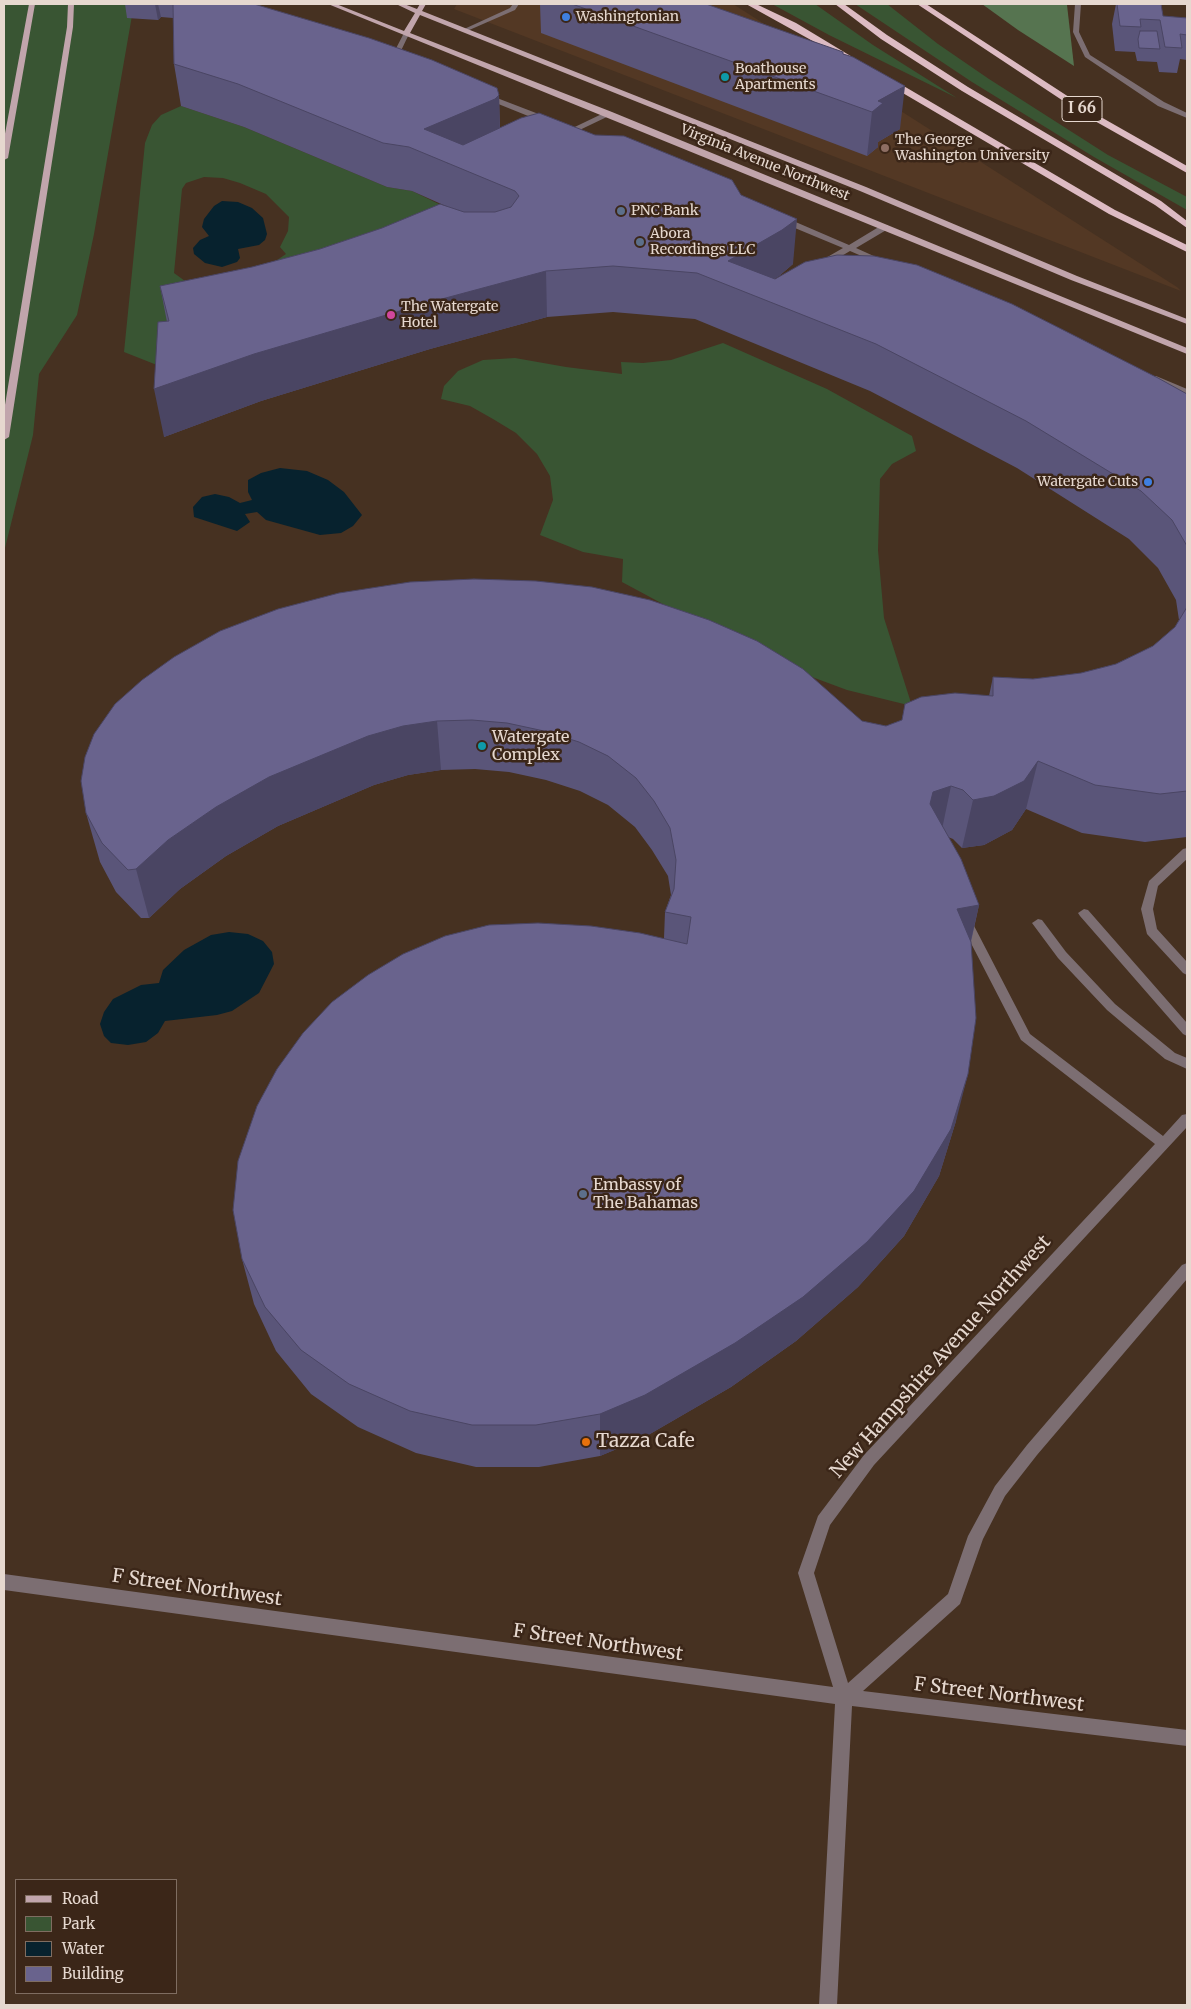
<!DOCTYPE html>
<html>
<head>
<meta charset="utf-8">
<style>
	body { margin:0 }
	#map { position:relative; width:1191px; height:2009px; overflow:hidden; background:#463121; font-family:Merriweather,serif }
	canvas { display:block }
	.frame { position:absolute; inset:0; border:5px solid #e6d8cf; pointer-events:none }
	.legend { position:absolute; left:15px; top:1879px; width:162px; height:115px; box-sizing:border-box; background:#3b2618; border:1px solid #7f6d61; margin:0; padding:6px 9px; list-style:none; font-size:15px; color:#e6d8cf }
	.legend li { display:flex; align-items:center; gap:10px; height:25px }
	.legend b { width:25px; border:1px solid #7f6d61 }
</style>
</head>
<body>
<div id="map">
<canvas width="1191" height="2009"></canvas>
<div class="frame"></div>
<ul class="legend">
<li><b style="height:6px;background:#c1a5ac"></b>Road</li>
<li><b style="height:14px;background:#395533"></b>Park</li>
<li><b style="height:14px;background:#07222e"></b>Water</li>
<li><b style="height:14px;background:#69638d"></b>Building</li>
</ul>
</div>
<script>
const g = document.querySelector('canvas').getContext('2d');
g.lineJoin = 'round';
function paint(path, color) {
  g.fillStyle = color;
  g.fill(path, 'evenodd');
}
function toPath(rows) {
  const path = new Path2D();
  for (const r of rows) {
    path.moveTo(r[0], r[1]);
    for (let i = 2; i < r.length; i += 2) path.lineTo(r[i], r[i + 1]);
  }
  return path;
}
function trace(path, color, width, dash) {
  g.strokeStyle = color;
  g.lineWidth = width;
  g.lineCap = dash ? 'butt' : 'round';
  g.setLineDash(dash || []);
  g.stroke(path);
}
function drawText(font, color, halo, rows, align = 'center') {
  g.font = font + ' Merriweather,serif';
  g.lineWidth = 5;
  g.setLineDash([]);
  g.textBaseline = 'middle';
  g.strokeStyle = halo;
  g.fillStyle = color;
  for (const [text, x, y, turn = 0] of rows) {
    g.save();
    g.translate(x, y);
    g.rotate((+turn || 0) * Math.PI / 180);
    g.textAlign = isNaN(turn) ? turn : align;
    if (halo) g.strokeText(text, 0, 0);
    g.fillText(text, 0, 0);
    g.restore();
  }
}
paint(toPath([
	[457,4,733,4,1177,287,1181,291,454,9]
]), '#533824');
paint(toPath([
	[4,4,134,4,94,234,77,315,39,374,33,435,4,552],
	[772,4,815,4,873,45,957,98,829,35],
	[855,4,887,4,938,44,989,79,1108,155,1187,197,1187,210,1094,157,972,82],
	[181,106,244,127,387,187,412,191,441,205,167,369,124,352,145,143,152,125,161,115],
	[204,177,223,178,240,183,266,194,289,217,288,231,280,247,286,254,246,281,185,281,174,273,182,189,186,183],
	[723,343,827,389,912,436,916,451,892,464,880,479,878,550,884,618,912,706,847,690,769,661,622,582,623,559,583,552,540,535,553,500,550,476,537,454,516,433,493,419,470,406,441,399,444,386,458,371,483,360,515,358,566,367,622,374,621,362,643,363,671,360]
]), '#395533');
paint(toPath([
	[982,4,1067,5,1074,66,1018,30]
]), '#567450');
paint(toPath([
	[222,201,238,202,252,208,263,218,267,234,265,240,259,245,238,249,240,258,237,262,222,267,205,263,194,254,193,248,200,240,209,236,202,227,204,219,214,206],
	[280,468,307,471,328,480,344,492,362,515,353,526,341,533,320,535,266,520,257,512,245,514,250,522,237,531,194,517,193,507,202,497,215,494,229,497,240,503,252,500,248,492,248,480,261,473],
	[229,932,248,934,263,941,272,952,274,964,259,993,232,1011,217,1015,165,1021,158,1033,146,1042,128,1045,111,1043,104,1036,100,1024,104,1012,113,999,141,985,159,983,163,970,184,950,211,935]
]), '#07222e');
paint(toPath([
	[513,4,519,4,515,10,467,31,462,30,510,8,513,4],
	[1075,4,1081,4,1079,32,1090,55,1164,102,1187,113,1187,118,1158,106,1085,57,1073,32,1075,4],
	[404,33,409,34,398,57,401,60,398,62,391,58,404,33],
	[484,93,549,118,550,120,543,122,481,97,481,93,484,93],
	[606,112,613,114,565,137,558,135,606,112],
	[778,217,784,217,849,245,882,225,888,225,888,229,856,248,887,262,880,264,850,251,823,267,817,267,817,263,843,248,778,221,778,217],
	[1156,376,1187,389,1187,395,1153,381,1153,377,1156,376],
	[1187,848,1187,859,1158,886,1153,909,1157,929,1187,962,1187,975,1183,973,1147,934,1141,909,1149,881,1183,849,1187,848],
	[1084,909,1088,910,1187,1023,1187,1036,1183,1034,1080,916,1078,913,1084,909],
	[965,916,971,920,1030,1034,1163,1136,1182,1115,1187,1114,1187,1127,874,1465,830,1525,814,1573,848,1683,948,1594,968,1536,995,1486,1027,1445,1182,1265,1187,1263,1187,1279,1037,1455,1005,1496,983,1539,960,1604,863,1691,1187,1730,1187,1746,852,1706,837,2005,819,2005,835,1704,4,1590,4,1574,833,1687,798,1573,818,1516,864,1455,1155,1144,1021,1040,959,920,965,916],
	[1038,919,1042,920,1066,952,1115,1004,1175,1053,1187,1058,1187,1069,1165,1059,1107,1010,1058,958,1032,923,1038,919]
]), '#7c6e72');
paint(toPath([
	[29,4,35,4,8,158,4,160,4,139,29,4],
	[68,4,74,4,73,27,9,437,4,440,4,411,67,27,68,4],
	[328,4,336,4,404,31,415,13,396,4,404,4,417,9,420,4,426,4,422,11,866,187,1077,276,1187,319,1187,324,1071,280,860,191,420,15,410,33,612,112,1187,348,1187,354,328,4]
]), '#c1a5ac');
paint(toPath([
	[746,4,756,4,796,23,854,58,847,60,746,4],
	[835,4,844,4,887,35,968,87,1161,201,1187,221,1187,228,1155,205,962,91,881,39,835,4],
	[917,4,926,4,1092,112,1187,166,1187,173,1086,116,917,4],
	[884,78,890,78,1115,210,1187,245,1187,252,1109,214,884,82,884,78]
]), '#ddbbc3');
paint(toPath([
	[125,4,254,4,499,95,500,128,741,195,793,264,779,276,774,279,1187,394,1187,837,1145,842,1082,833,1026,809,1012,830,984,845,962,848,953,839,948,837,979,905,971,942,956,1121,939,1176,904,1236,858,1287,796,1341,731,1387,643,1438,600,1456,539,1467,476,1467,416,1453,358,1427,311,1394,276,1351,254,1304,242,1259,664,938,665,912,671,895,668,876,652,850,635,827,608,805,580,791,546,780,509,772,475,769,441,770,408,775,374,785,278,826,226,856,180,889,149,918,141,918,116,892,100,862,86,813,115,704,862,721,886,726,902,720,905,704,989,696,993,677,1033,679,1081,673,1116,664,1153,646,1175,627,1179,620,1176,600,1158,568,1129,539,1017,468,870,391,695,319,613,312,547,317,430,349,261,401,164,437,167,322,160,286,252,267,320,249,448,207,412,191,387,187,244,127,181,106,174,64,173,18,161,17,158,20,127,18],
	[540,4,706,4,843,54,900,129,878,142,878,147,867,156,541,33],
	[1116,4,1161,4,1163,16,1187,18,1187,60,1180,59,1177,73,1159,72,1157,62,1137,61,1135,52,1115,51,1112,24]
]), '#5a5579');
paint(toPath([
	[155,4,158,4,161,17,158,20],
	[905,86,900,129,878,142,878,147,867,156,872,112,878,101],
	[499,95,500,138,448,164,424,129],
	[797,219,793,264,779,276,748,293,728,261],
	[546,271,547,317,430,349,261,401,164,437,154,389,254,354,427,303],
	[437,721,441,770,408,775,374,785,278,826,226,856,180,889,149,918,136,869,168,840,216,807,269,777,368,736,403,726],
	[1038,761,1026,809,1012,830,984,845,962,848,973,800],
	[951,786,941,834,930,804,933,792],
	[979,905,968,953,957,909],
	[968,1074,956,1121,939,1176,904,1236,858,1287,796,1341,731,1387,643,1438,600,1456,600,1414]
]), '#4a4563');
const building = toPath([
	[173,4,254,4,369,38,432,60,497,88,499,95,495,99,424,129,463,145,521,118,539,113,595,135,624,136,732,180,741,195,797,219,782,230,728,261,775,279,805,262,837,255,874,256,917,265,1012,304,1158,378,1187,394,1187,546,1172,520,1141,491,1026,421,876,344,697,273,613,266,546,271,427,303,254,354,154,389,158,322,169,321,160,286,252,267,320,249,382,228,440,204,464,212,495,212,511,207,519,196,515,191,409,147,383,143,238,84,174,64,173,4],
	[572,4,706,4,843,52,843,54,853,57,905,86,878,101,883,103,872,112,572,4],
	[1117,4,1161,4,1163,16,1187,18,1187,35,1180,34,1182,48,1165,47,1160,20,1140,19,1141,27,1120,26,1117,4],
	[1140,31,1157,31,1160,49,1139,48,1138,39,1140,31],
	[474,579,536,581,592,587,650,600,709,620,757,641,803,669,862,721,886,726,902,720,905,704,921,697,955,693,993,696,993,677,1033,679,1081,673,1116,664,1153,646,1175,627,1187,607,1187,791,1160,794,1095,785,1038,761,1024,781,994,796,973,800,963,790,951,786,933,792,930,804,961,859,979,905,957,909,971,942,976,1018,968,1074,951,1129,914,1191,867,1242,803,1297,735,1343,645,1395,600,1414,536,1425,472,1425,410,1411,349,1384,301,1350,265,1307,242,1259,233,1210,238,1161,257,1106,277,1069,303,1033,332,1002,368,975,403,954,445,936,489,925,538,923,591,926,640,933,687,944,691,917,665,912,674,889,676,860,670,828,654,801,636,778,608,756,579,742,544,731,507,723,472,720,437,721,403,726,368,736,269,777,216,807,168,840,136,869,128,870,102,843,86,813,81,781,85,757,94,734,115,704,142,680,174,657,220,631,278,609,339,593,410,582,474,579]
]);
paint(building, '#69638d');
trace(building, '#4a4563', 1);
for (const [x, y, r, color] of [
	[566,17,5,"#3f7fe0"],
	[725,77,5,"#0f9aa8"],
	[885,148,5,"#8d6e63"],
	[621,211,5,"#5c6f8a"],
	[640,242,5,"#5c6f8a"],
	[391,315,5,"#d1479c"],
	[1148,482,5,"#3f7fe0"],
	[482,746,5,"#0f9aa8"],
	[583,1194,5,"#5c6f8a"],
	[586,1442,5,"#e8710a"]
]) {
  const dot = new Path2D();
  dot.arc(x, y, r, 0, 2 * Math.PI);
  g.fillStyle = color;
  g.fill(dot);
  trace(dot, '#3b2618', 2);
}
drawText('14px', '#e6d8cf', '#3b2618', [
	["Washingtonian",576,17],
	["Boathouse",735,69],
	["Apartments",735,85],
	["The George",895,140],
	["Washington University",895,156],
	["PNC Bank",631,211],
	["Abora",650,234],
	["Recordings LLC",650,250],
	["The Watergate",401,307],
	["Hotel",401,323],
	["Watergate Cuts",1138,482,"right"]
], 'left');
drawText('14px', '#e6d8cf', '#3b2618', [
	["Virginia Avenue Northwest",765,163,22]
]);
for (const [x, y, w] of [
	[1082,109,40]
]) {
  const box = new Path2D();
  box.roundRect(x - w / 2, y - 12.5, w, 25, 4);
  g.fillStyle = '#3b2618';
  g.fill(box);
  trace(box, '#e6d8cf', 1);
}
drawText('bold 15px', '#e6d8cf', null, [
	["I 66",1082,109]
]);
drawText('16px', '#e6d8cf', '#3b2618', [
	["Watergate",492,737],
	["Complex",492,755],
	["Embassy of",593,1185],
	["The Bahamas",593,1203]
], 'left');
drawText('19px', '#e6d8cf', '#3b2618', [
	["New Hampshire Avenue Northwest",941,1357,-48],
	["F Street Northwest",197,1588,8],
	["F Street Northwest",598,1643,8],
	["F Street Northwest",999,1695,7]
]);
drawText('19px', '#e6d8cf', '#3b2618', [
	["Tazza Cafe",596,1442]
], 'left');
</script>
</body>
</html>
